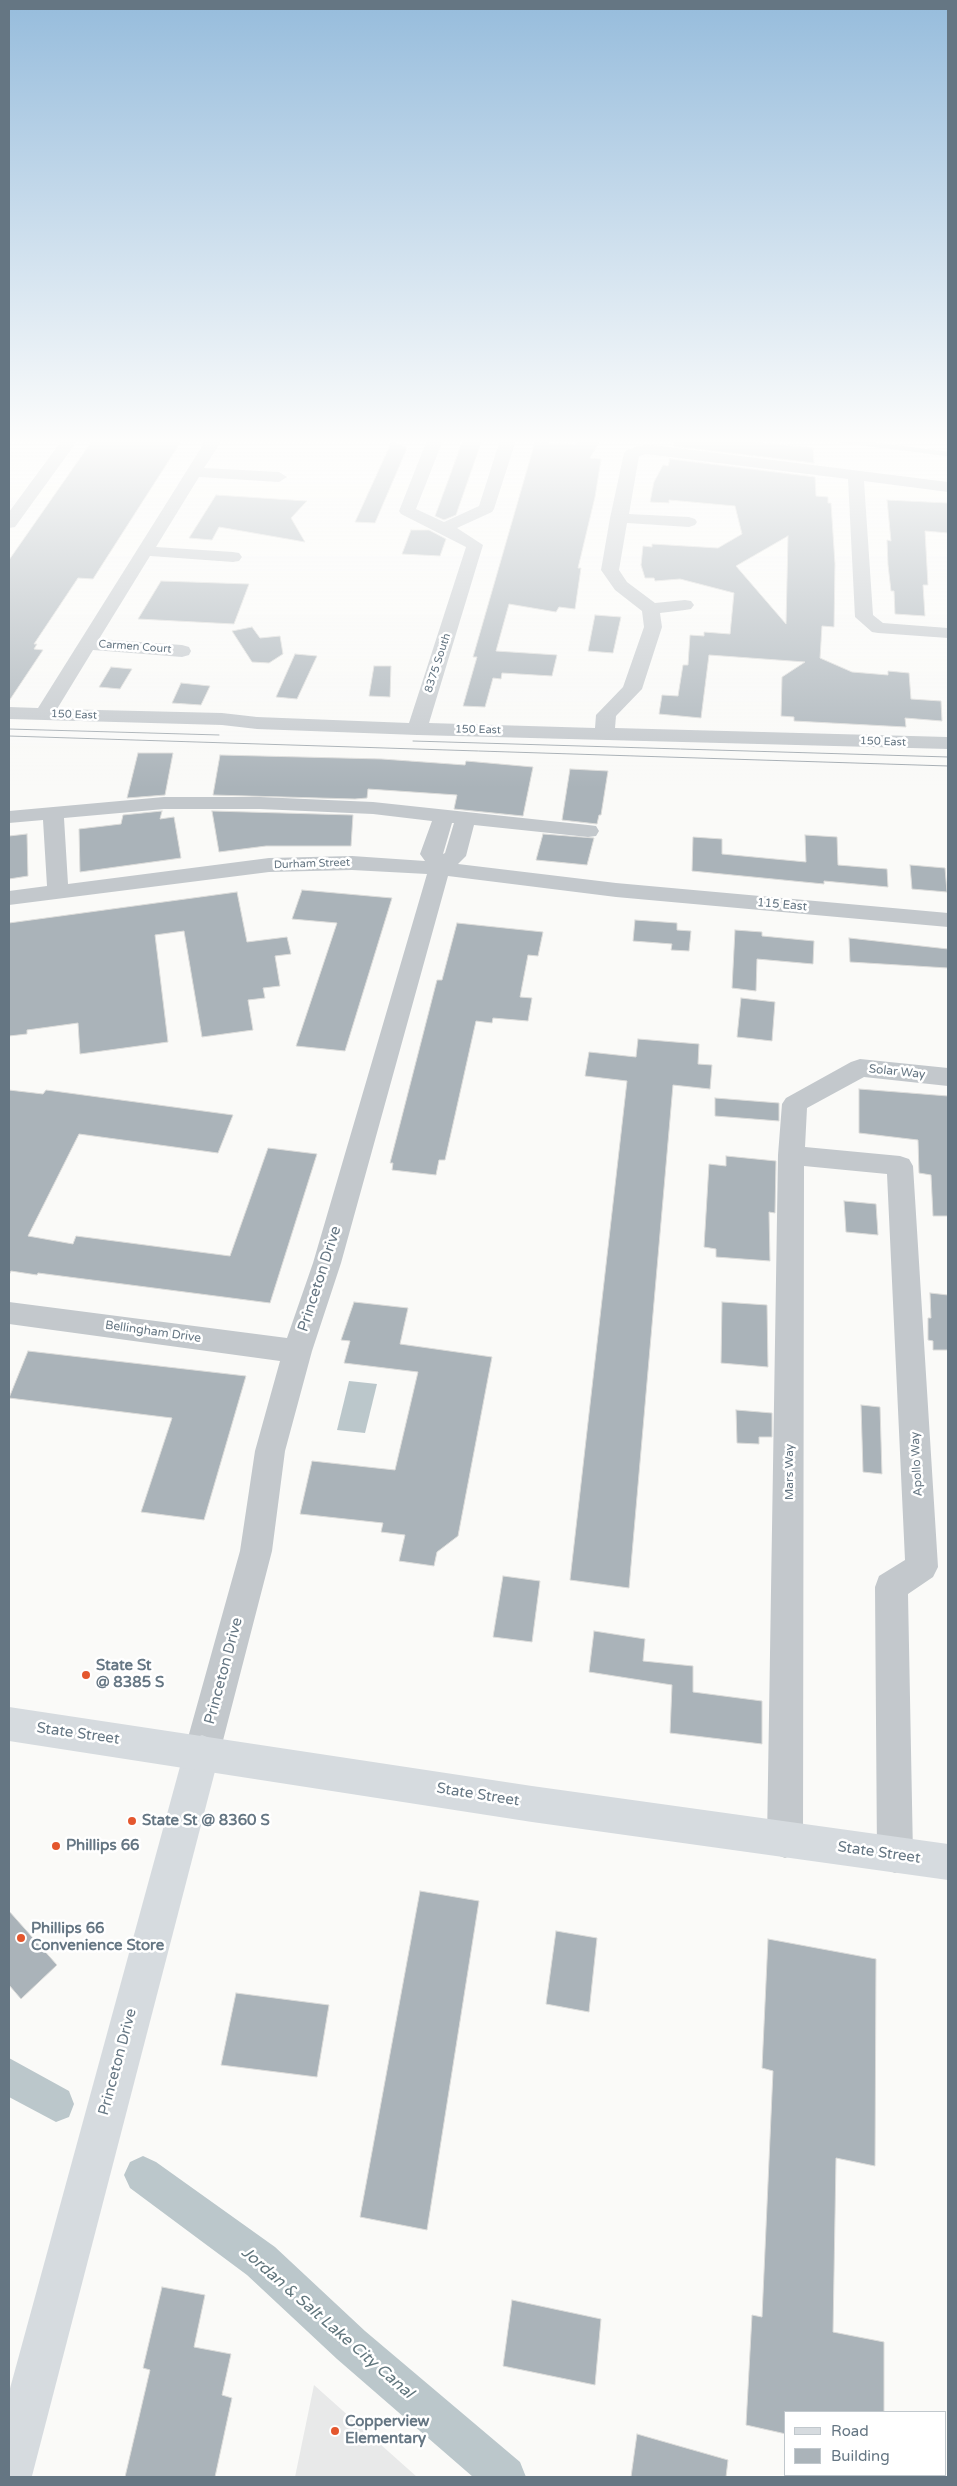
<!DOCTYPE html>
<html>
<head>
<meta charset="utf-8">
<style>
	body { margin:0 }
	#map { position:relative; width:957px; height:2486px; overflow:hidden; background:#fafaf8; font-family:"Varela Round",sans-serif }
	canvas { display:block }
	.frame { position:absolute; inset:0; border:10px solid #657683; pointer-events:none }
	.legend { position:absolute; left:784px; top:2411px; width:162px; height:65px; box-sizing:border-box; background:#fff; border:1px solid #c1c8cd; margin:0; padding:6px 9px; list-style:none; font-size:15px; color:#657683 }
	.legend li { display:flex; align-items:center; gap:10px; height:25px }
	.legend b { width:25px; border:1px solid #c1c8cd }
</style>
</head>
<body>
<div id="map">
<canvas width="957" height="2486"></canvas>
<div class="frame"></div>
<ul class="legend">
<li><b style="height:6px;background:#d6dbdf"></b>Road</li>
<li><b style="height:14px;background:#aab3b9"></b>Building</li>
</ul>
</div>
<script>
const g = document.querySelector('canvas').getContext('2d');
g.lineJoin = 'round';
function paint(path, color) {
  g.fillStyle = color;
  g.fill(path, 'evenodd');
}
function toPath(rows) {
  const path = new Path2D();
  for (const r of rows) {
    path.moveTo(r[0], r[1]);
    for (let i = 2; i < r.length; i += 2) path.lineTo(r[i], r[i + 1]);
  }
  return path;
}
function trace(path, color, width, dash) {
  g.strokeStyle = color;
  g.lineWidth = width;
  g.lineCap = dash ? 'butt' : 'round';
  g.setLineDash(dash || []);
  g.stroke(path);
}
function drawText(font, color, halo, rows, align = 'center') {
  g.font = font + ' "Varela Round",sans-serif';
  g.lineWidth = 5;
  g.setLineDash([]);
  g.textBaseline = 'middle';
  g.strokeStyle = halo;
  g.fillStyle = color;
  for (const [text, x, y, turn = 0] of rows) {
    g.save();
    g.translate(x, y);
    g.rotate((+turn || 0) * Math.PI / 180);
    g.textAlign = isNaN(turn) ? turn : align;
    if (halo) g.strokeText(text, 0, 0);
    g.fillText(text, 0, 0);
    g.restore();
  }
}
paint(toPath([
	[314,2385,417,2477,295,2477]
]), '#e8e9e9');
paint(toPath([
	[349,1381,377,1384,365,1433,337,1430]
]), '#bbc7cb');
trace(toPath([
	[838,440,948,454]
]), '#bbc7cb', 4.5);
paint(toPath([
	[9,2058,69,2091,74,2104,69,2117,56,2122,9,2097,9,2058],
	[143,2156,156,2162,275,2247,365,2331,520,2462,526,2477,473,2477,337,2359,247,2275,130,2188,124,2175,130,2162,143,2156]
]), '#bbc7cb');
const building = toPath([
	[99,440,182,440,93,579,78,578,34,644,37,644,34,649,43,650,9,701,9,560,92,441,99,440],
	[463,440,482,440,456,515,444,520,435,516,463,440],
	[579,440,599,442,590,458,601,459,595,497,578,568,581,568,575,609,559,607,556,612,509,604,496,651,557,655,552,676,502,673,501,679,493,678,485,707,463,706,477,657,473,657,535,442,576,445,579,440],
	[674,440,732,440,813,448,814,463,673,446,674,440],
	[392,441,407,448,375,523,355,522,392,441],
	[670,459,815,477,816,496,828,497,828,503,831,503,835,564,834,627,822,626,820,658,852,672,888,675,888,671,909,673,911,699,941,701,942,721,905,718,906,727,794,721,794,717,781,716,782,677,805,662,709,655,701,718,659,714,662,695,678,696,683,665,688,665,690,635,704,636,704,632,730,634,734,593,680,579,655,581,654,578,645,578,641,565,643,546,652,547,652,544,718,548,742,534,735,506,669,500,669,503,650,502,654,482,663,465,668,466,670,459],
	[788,536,786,624,736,566,788,536],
	[216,495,307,501,291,518,305,542,219,527,212,540,189,538,216,495],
	[887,500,948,503,948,533,925,531,928,585,923,585,925,616,895,614,894,591,891,591,888,565,887,540,891,541,887,500],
	[411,530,429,530,446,539,440,556,402,554,411,530],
	[161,581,249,584,234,624,138,619,161,581],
	[595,615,621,617,613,653,588,651,595,615],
	[252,627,260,638,280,636,283,654,269,663,252,662,232,631,252,627],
	[295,654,317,656,297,699,276,697,295,654],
	[374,666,391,666,390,697,369,696,374,666],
	[111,667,132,669,120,689,99,687,111,667],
	[181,683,210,686,201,705,172,703,181,683],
	[138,753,173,753,165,795,127,798,138,753],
	[220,755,382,759,465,765,466,761,533,767,523,816,454,809,457,795,368,789,367,798,355,799,213,795,220,755],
	[570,769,608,771,601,815,599,815,597,824,562,820,570,769],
	[162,811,160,819,174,817,181,858,80,872,79,829,121,824,123,815,162,811],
	[212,811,353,815,351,846,266,846,219,852,212,811],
	[27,834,28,876,9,879,9,836,27,834],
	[543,834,594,838,587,865,536,860,543,834],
	[805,835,837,837,838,865,887,869,888,887,824,881,824,884,692,871,693,837,722,839,722,854,806,862,805,835],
	[910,865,945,868,947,892,912,889,910,865],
	[302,890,392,898,345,1051,296,1046,337,923,292,919,302,890],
	[237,892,247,942,287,937,291,954,275,956,280,986,263,988,265,998,248,1000,253,1030,202,1037,184,931,155,935,168,1042,80,1054,78,1023,27,1030,27,1034,9,1036,9,923,237,892],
	[635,920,677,923,677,930,691,931,689,951,671,950,672,944,633,941,635,920],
	[457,923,543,932,538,956,528,955,520,997,532,998,528,1021,493,1018,492,1023,476,1021,445,1160,439,1160,436,1175,392,1170,393,1163,390,1163,437,980,442,980,457,923],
	[735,930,762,932,762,936,814,941,813,964,757,959,756,991,732,988,735,930],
	[849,938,948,949,948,968,850,962,849,938],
	[741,998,775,1002,772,1041,737,1037,741,998],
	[638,1039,699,1044,698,1064,712,1065,710,1089,673,1085,629,1588,570,1580,627,1081,585,1076,589,1052,636,1057,638,1039],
	[859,1089,948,1096,948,1216,933,1216,931,1175,919,1173,918,1140,859,1133,859,1089],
	[9,1090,43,1094,46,1090,233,1115,218,1153,79,1134,28,1236,73,1244,76,1236,230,1256,268,1148,317,1154,270,1303,38,1273,37,1275,11,1271,9,1275,9,1090],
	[715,1098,779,1103,779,1121,715,1116,715,1098],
	[726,1156,776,1161,775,1213,769,1212,770,1261,716,1257,716,1249,704,1247,709,1164,726,1166,726,1156],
	[844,1201,876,1204,878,1235,846,1232,844,1201],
	[930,1293,948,1295,948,1350,933,1350,933,1341,928,1340,928,1318,931,1318,930,1293],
	[354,1302,408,1308,400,1344,492,1357,458,1536,437,1552,434,1566,399,1561,405,1535,381,1532,383,1523,300,1514,312,1461,395,1470,418,1372,344,1363,350,1341,341,1340,354,1302],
	[722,1302,767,1305,768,1367,721,1363,722,1302],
	[28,1351,246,1376,204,1520,141,1512,172,1418,9,1398,28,1351],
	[861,1405,880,1407,882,1474,863,1472,861,1405],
	[736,1410,772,1413,772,1437,759,1437,759,1444,737,1443,736,1410],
	[503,1576,540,1581,532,1642,493,1637,503,1576],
	[594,1631,645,1639,643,1661,693,1666,693,1692,762,1701,762,1744,670,1733,672,1685,589,1672,594,1631],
	[420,1891,479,1901,427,2230,360,2217,420,1891],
	[9,1911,57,1965,21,1999,9,1985,9,1911],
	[556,1931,597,1938,589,2012,546,2004,556,1931],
	[768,1939,876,1959,875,2166,836,2158,833,2332,884,2342,884,2412,786,2412,786,2434,746,2425,752,2315,762,2317,773,2071,762,2068,768,1939],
	[236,1993,329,2005,317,2077,221,2065,236,1993],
	[162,2287,205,2295,194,2347,231,2354,222,2395,232,2398,215,2477,125,2477,150,2370,143,2368,162,2287],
	[512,2300,601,2319,595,2385,503,2366,512,2300],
	[637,2434,728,2460,726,2477,631,2477,637,2434]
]);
paint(building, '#aab3b9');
trace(building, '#dcdcda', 1);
paint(toPath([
	[62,440,78,440,15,527,9,528,9,512,62,440],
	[206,440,222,440,204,468,279,472,287,477,279,482,199,477,156,547,233,552,239,553,242,557,239,561,233,562,150,556,99,639,182,645,189,647,191,651,189,655,182,657,93,650,57,709,222,713,257,717,409,723,466,547,401,514,399,511,427,440,443,440,416,509,444,522,479,506,500,440,516,440,494,509,492,512,457,528,483,545,429,723,595,728,596,715,623,687,644,627,642,611,615,590,601,570,610,518,624,453,627,450,645,444,948,482,948,492,864,481,873,615,883,623,948,628,948,638,878,633,872,632,855,617,848,479,646,454,639,456,629,514,689,517,695,519,697,522,695,525,689,527,627,523,619,570,627,582,655,603,685,600,691,601,694,605,691,609,685,610,660,613,662,627,642,689,616,716,615,728,948,737,948,749,417,735,257,729,222,725,9,719,9,707,38,708,206,440],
	[164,797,260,797,373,802,588,825,596,826,599,831,596,836,588,837,474,825,466,856,458,864,616,883,948,913,948,927,616,897,448,876,341,1263,312,1351,285,1451,272,1551,220,1752,214,1764,202,1769,190,1764,184,1752,240,1551,255,1451,280,1361,9,1324,9,1302,287,1338,313,1263,427,874,352,870,269,872,9,905,9,891,47,886,43,820,9,823,9,811,164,797],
	[164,809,260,809,373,814,432,821,420,854,425,861,352,856,269,858,68,884,64,818,164,809],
	[452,823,454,823,445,853,443,854,452,823],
	[860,1059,948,1068,948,1086,864,1077,807,1108,805,1147,900,1156,909,1159,913,1166,938,1567,933,1577,908,1594,913,1855,908,1868,895,1873,882,1868,877,1855,875,1587,879,1576,905,1560,887,1174,804,1166,803,1840,798,1853,785,1858,772,1853,767,1840,778,1155,782,1104,786,1098,851,1062,860,1059]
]), '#c3c8cc');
paint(toPath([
	[202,1735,214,1740,220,1752,32,2476,9,2477,9,2392,184,1752,190,1740,202,1735]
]), '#d6dbdf');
paint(toPath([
	[9,1707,532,1786,948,1844,948,1880,532,1822,9,1741,9,1707]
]), '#d6dbdf');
trace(toPath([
	[9,729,219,735],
	[9,736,948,766],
	[413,741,948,757]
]), '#a2aab0', 1);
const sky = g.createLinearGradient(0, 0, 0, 788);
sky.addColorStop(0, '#96bcdc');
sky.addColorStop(0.56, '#fdfdfc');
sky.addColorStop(1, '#fdfdfc00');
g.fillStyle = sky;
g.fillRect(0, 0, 957, 788);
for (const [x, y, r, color] of [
	[86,1675,5,"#e4572e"],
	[132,1821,5,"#e4572e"],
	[56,1846,5,"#e4572e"],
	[21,1938,5,"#e4572e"],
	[335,2431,5,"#e4572e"]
]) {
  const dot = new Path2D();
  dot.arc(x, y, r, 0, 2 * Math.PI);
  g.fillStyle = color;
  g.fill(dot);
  trace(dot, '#fff', 2);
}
drawText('11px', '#657683', '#fff', [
	["Carmen Court",135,647,4],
	["8375 South",438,663,-72],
	["150 East",74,715,2],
	["150 East",478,730,1],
	["150 East",883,742,2],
	["Durham Street",312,864,-2]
]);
drawText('12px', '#657683', '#fff', [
	["115 East",782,905,5],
	["Solar Way",897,1072,6],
	["Bellingham Drive",153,1332,8],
	["Apollo Way",917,1464,-93],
	["Mars Way",790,1472,-90]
]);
drawText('15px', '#657683', '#fff', [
	["Princeton Drive",320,1279,-72],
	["Princeton Drive",224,1671,-75],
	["State Street",78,1734,8],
	["State Street",478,1795,9],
	["State Street",879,1853,8],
	["Princeton Drive",118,2062,-75]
]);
drawText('bold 15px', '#657683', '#fff', [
	["State St",96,1666],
	["@ 8385 S",96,1683],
	["State St @ 8360 S",142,1821],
	["Phillips 66",66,1846],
	["Phillips 66",31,1929],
	["Convenience Store",31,1946],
	["Copperview",345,2422],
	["Elementary",345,2439]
], 'left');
drawText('italic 16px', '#60757c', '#fff', [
	["Jordan & Salt Lake City Canal",327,2323,41]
]);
</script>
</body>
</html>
